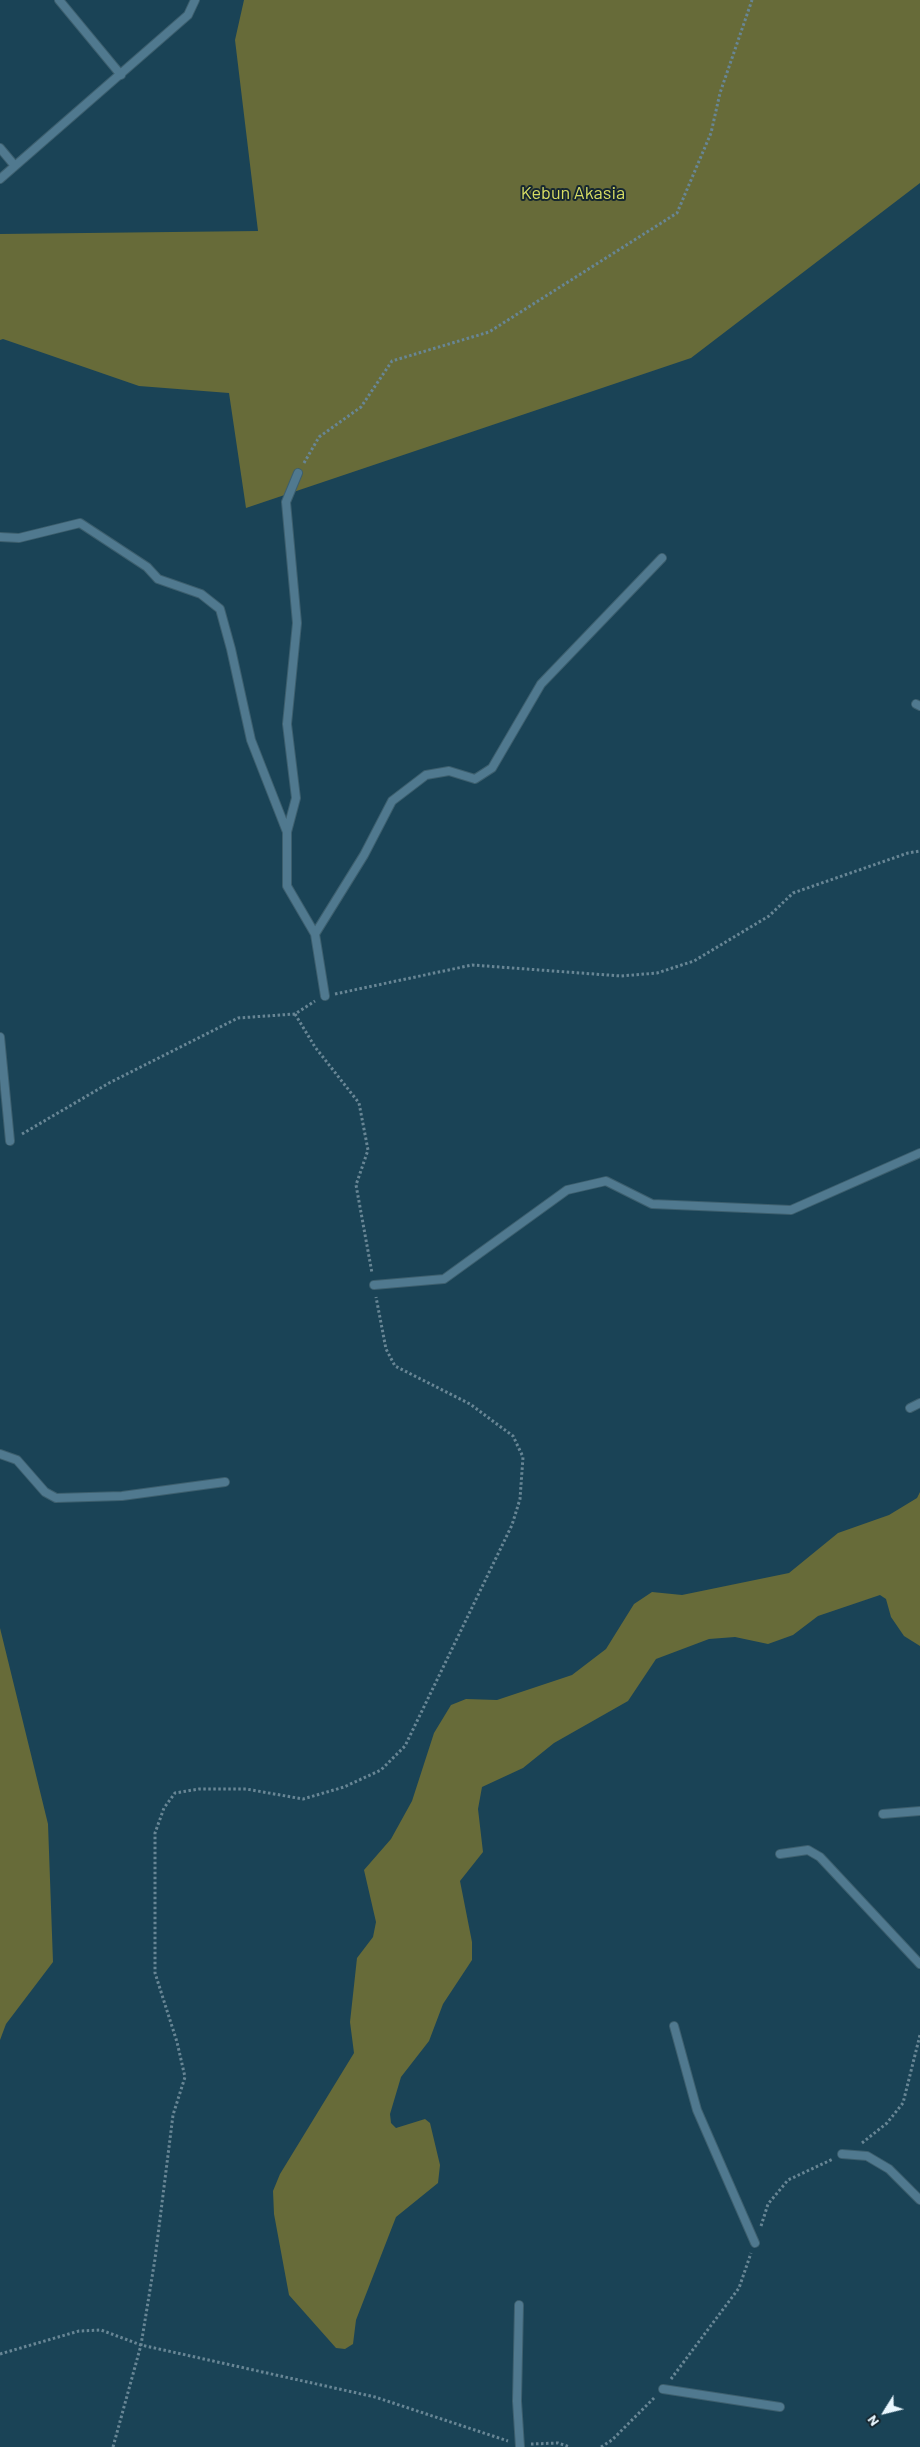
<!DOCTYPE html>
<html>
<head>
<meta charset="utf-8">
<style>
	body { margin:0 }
	#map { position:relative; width:920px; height:2447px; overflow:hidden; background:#1a4356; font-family:Barlow,sans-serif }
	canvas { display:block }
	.north { position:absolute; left:860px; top:2387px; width:50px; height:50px; -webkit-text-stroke:4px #162730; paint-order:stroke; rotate:234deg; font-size:14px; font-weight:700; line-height:20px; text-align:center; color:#eaf7ff }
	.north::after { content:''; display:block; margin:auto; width:18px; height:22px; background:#eaf7ff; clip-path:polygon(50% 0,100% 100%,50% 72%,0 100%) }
</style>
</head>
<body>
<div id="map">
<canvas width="920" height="2447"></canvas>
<div class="north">N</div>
</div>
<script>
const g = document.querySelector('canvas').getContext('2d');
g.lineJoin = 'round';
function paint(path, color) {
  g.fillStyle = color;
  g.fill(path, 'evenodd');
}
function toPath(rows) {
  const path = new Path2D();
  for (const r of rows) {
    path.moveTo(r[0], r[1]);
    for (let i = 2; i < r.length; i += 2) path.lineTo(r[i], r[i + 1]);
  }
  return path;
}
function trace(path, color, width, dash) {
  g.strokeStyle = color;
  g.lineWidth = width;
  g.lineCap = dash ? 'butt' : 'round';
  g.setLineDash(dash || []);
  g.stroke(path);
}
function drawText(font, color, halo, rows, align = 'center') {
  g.font = font + ' Barlow,sans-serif';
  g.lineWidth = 4;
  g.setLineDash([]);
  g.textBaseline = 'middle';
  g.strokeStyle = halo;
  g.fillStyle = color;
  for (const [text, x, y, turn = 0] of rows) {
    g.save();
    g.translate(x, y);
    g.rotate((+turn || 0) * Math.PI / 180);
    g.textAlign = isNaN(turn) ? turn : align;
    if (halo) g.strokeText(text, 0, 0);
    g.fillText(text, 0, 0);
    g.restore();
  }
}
paint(toPath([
	[244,0,920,0,920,183,691,358,246,508,229,393,139,386,3,339,0,340,0,234,258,231,235,40],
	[920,1492,920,1646,904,1636,891,1617,886,1599,880,1595,818,1616,793,1635,768,1644,735,1637,709,1639,656,1659,628,1701,554,1743,523,1768,482,1787,478,1809,483,1852,460,1881,472,1942,472,1960,443,2004,429,2041,401,2077,390,2114,391,2123,396,2128,425,2119,430,2123,440,2165,438,2183,396,2217,356,2320,353,2344,345,2349,336,2348,289,2295,274,2214,273,2191,280,2174,354,2053,350,2022,357,1958,373,1937,376,1922,364,1870,391,1839,412,1801,434,1733,451,1705,466,1699,497,1700,572,1675,606,1649,634,1604,652,1592,682,1595,789,1573,838,1533,889,1515,917,1498],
	[0,1628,48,1824,53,1962,6,2024,0,2040]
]), '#676b39');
const service = toPath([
	[59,0,121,75],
	[0,148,15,166],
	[0,179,188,15,195,0],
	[298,473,286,502,297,623,287,724,296,798,287,832,287,886,315,934,325,996],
	[0,537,19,538,80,523,147,567,158,579,201,594,220,609,231,649,251,740,287,832],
	[916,704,920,706],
	[315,934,364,855,392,801,426,775,449,771,475,779,492,768,541,684,662,558],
	[0,1037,10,1141],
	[374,1285,444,1279,567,1190,606,1181,652,1204,791,1210,920,1153],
	[910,1408,920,1403],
	[0,1454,17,1460,45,1492,56,1498,122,1496,225,1482],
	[883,1814,920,1811],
	[780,1854,808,1850,820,1857,920,1964],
	[674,2026,697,2110,755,2243],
	[842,2154,867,2156,889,2169,920,2200],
	[519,2305,517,2401,520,2447],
	[663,2389,780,2407]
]);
trace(service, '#3d5f6e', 10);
trace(toPath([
	[304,463,319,437,361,407,392,361,489,332,677,213,711,133,720,93,752,0],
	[335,994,472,965,621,976,657,973,694,961,769,916,793,893,908,853,920,851],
	[295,1014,315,1047,359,1103,368,1150,356,1185,372,1273],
	[22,1134,109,1083,238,1018,295,1014,315,1001],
	[862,2143,887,2123,903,2103,920,2035],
	[761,2226,768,2204,788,2180,833,2159],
	[0,2354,79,2331,101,2330,141,2345,375,2397,508,2441],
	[671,2379,739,2288,751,2253],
	[531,2444,558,2443,570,2447],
	[113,2447,141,2345,155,2259,173,2115,185,2077,177,2042,155,1973,155,1833,164,1808,175,1793,199,1789,246,1789,303,1799,344,1787,381,1770,405,1746,512,1525,520,1499,523,1457,513,1436,470,1404,395,1366,386,1349,376,1297],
	[601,2447,612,2440,655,2397]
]), '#688695', 3, [2.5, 2.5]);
trace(service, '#50798f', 8);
drawText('18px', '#d7dd64', '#162730', [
	["Kebun Akasia",573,193]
]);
</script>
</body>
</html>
